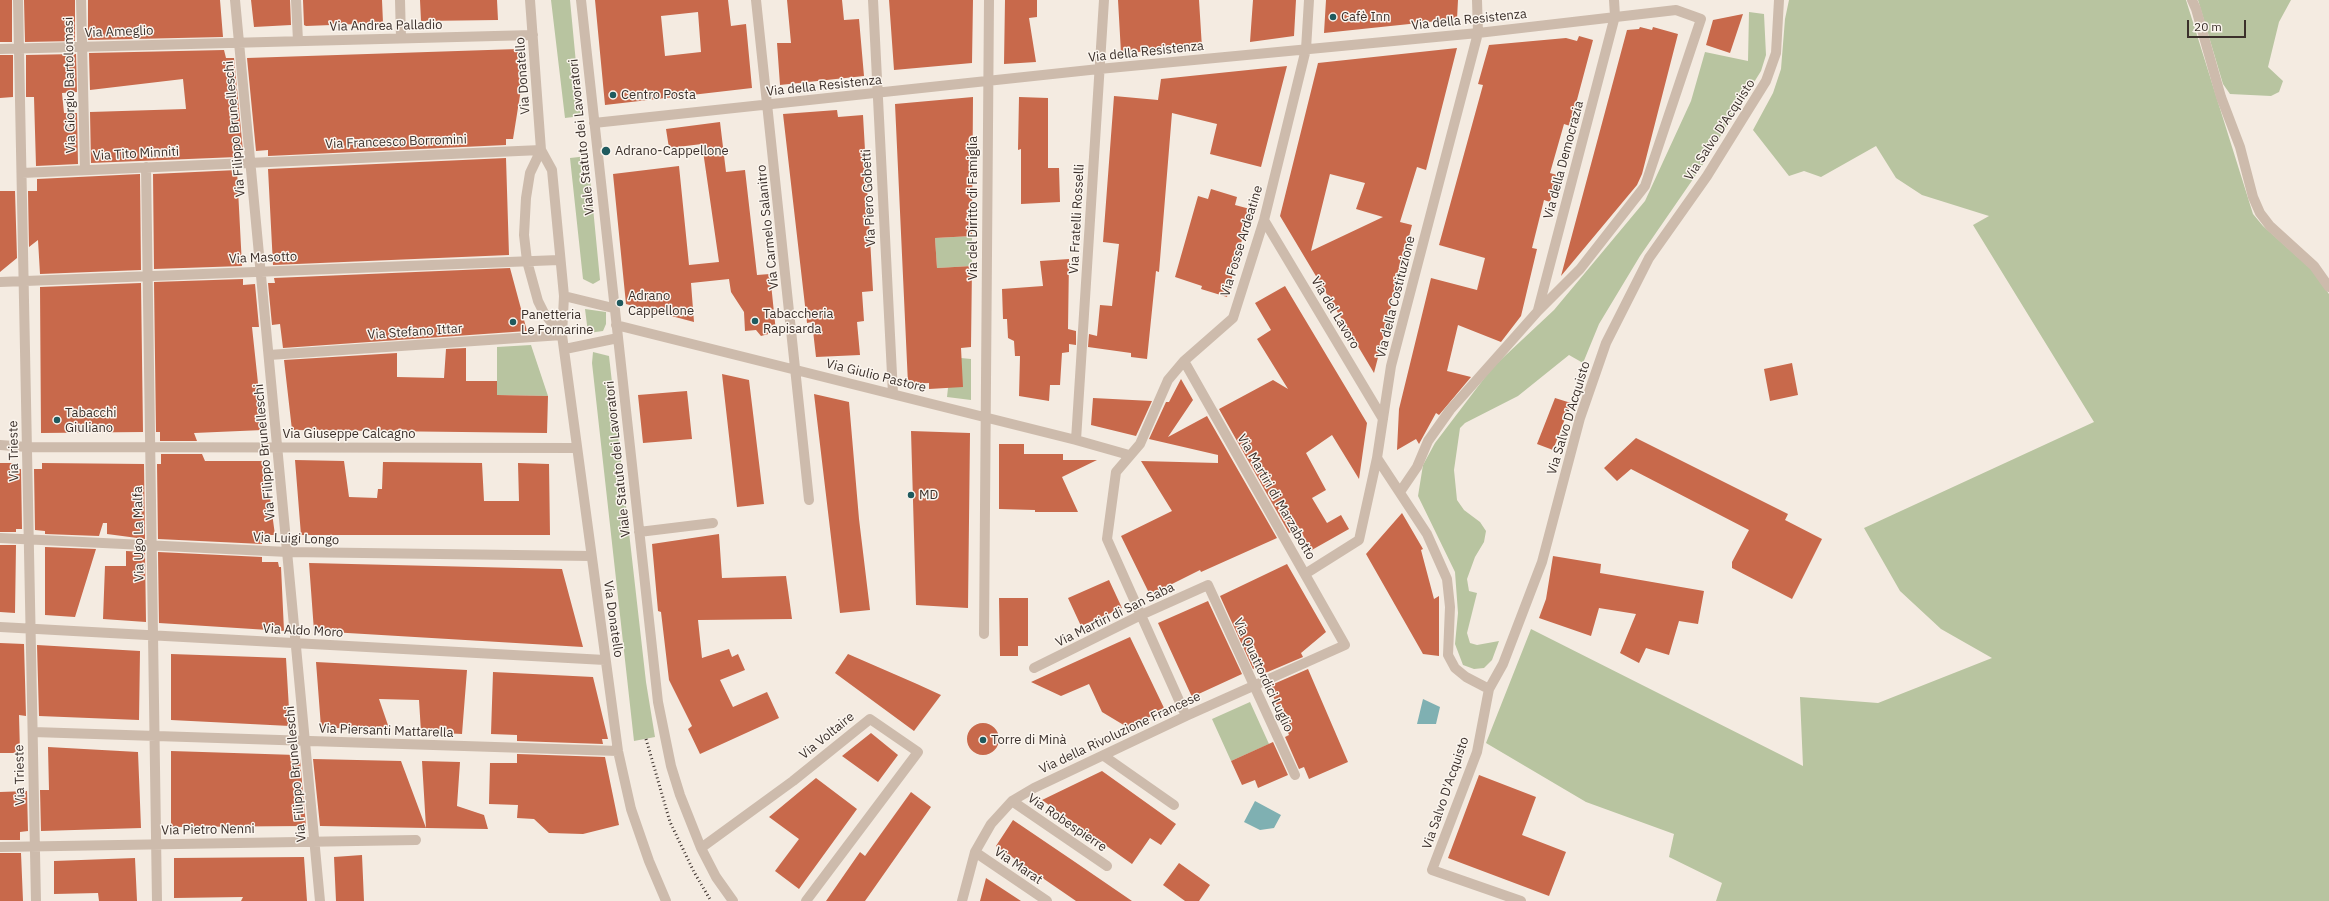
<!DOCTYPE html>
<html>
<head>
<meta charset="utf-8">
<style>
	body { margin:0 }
	#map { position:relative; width:2329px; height:901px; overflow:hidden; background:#f4ebe1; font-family:"IBM Plex Sans",sans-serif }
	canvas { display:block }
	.scale { position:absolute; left:2187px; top:20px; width:59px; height:18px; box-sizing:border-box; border:2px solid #3b302b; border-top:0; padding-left:5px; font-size:12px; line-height:14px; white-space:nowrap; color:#3b302b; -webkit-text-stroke:3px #fbf5ee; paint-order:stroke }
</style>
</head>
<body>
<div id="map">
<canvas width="2329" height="901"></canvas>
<div class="scale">20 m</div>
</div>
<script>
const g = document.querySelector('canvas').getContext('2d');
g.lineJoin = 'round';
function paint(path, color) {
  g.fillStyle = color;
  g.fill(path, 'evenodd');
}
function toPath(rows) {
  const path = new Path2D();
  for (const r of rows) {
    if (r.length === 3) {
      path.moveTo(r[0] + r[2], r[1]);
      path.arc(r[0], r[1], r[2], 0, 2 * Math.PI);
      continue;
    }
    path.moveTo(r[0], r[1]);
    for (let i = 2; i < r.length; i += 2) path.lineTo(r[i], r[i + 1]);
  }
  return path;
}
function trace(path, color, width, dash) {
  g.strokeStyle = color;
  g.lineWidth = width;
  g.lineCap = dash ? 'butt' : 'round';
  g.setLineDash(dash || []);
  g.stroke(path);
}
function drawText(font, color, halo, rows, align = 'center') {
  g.font = font + ' "IBM Plex Sans",sans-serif';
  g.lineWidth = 3;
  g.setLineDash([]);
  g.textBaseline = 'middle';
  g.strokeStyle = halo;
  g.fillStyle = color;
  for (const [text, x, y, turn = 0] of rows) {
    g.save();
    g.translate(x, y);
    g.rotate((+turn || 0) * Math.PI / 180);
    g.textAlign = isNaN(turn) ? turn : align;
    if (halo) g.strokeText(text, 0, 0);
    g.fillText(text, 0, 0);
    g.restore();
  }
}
paint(toPath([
	[551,0,570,0,581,116,565,118],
	[1789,0,2186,0,2253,214,2263,226,2312,270,2329,294,2329,901,1716,901,1722,883,1669,857,1674,834,1586,802,1486,743,1531,629,1803,766,1800,697,1878,703,1992,658,1941,629,1900,591,1864,528,2094,422,1973,225,1989,216,1922,195,1896,178,1876,146,1821,177,1804,171,1789,176,1753,130,1773,93,1781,69,1785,19],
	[2198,0,2291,0,2279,22,2268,67,2283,81,2279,92,2271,96,2230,94,2223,84],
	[1749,12,1764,14,1766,55,1761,71,1700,169,1640,256,1599,324,1583,363,1569,355,1518,396,1465,423,1460,428,1454,470,1457,500,1464,510,1480,522,1486,531,1484,542,1475,557,1467,579,1469,591,1477,593,1467,633,1470,643,1477,645,1499,641,1492,660,1484,668,1474,669,1463,665,1455,644,1458,613,1455,572,1418,496,1423,465,1435,443,1492,368,1554,310,1645,201,1691,101,1705,52,1748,61],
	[588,156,600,280,593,284,583,279,570,158],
	[972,236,972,266,937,268,935,238],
	[585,309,606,312,606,324,603,331,588,333],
	[531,345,548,396,497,395,497,347],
	[593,352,609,356,646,682,655,737,634,741,592,363],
	[961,358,971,359,971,400,947,397,948,388],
	[1250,702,1269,744,1231,761,1212,719]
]), '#b8c4a0');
paint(toPath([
	[1423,699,1440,707,1436,724,1417,724],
	[1255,801,1281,815,1274,828,1260,830,1244,822]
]), '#7fb0b2');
paint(toPath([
	[0,0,12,0,12,42,0,42],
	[24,0,75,0,75,41,25,42],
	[88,0,220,0,223,37,88,40],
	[251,0,290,0,291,25,254,27],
	[303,0,382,0,383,23,306,26,304,25],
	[420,0,497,0,498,20,421,21],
	[595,0,728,0,731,26,746,24,752,88,605,105],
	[698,12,701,52,665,56,661,16],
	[787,0,842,0,844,20,859,19,864,76,780,85,777,43,791,43],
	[889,0,973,0,972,63,894,70],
	[1005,0,1037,0,1037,17,1029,18,1036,62,1004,64],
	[1118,0,1199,0,1202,48,1121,53],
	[1253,0,1296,0,1294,36,1250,42],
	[1326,0,1458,0,1457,19,1324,33],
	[1743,14,1730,53,1706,45,1713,20],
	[1640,27,1652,30,1653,27,1678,34,1642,174,1637,185,1561,276,1627,30,1639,29],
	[1579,36,1593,40,1570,126,1564,124,1550,173,1557,175,1550,202,1544,200,1532,248,1537,249,1521,316,1501,342,1458,325,1447,371,1471,377,1439,415,1436,413,1419,444,1416,439,1397,450,1399,409,1431,278,1477,290,1485,258,1439,245,1483,85,1478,84,1489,45,1566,38,1577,41],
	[1457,48,1426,170,1417,167,1400,222,1412,225,1374,373,1280,216,1318,63],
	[1330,174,1365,183,1356,209,1383,217,1311,251],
	[518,49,521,89,513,139,506,139,506,145,268,156,268,150,256,151,247,58],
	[224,50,226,58,234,58,243,151,236,152,237,157,91,163,90,112,186,109,183,79,90,90,89,53],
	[76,54,77,92,62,93,64,113,77,113,78,164,36,166,34,97,26,97,26,55],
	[0,55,13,55,13,97,0,98],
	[1287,66,1261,167,1210,154,1217,124,1172,113,1159,272,1156,271,1147,359,1131,357,1131,353,1088,347,1089,334,1097,336,1100,305,1112,306,1119,244,1103,242,1114,96,1158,100,1161,79],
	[973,97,972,236,935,238,937,268,972,266,971,347,961,348,963,387,929,389,929,383,908,384,895,104],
	[1019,97,1048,98,1048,168,1059,168,1060,202,1021,204,1021,149,1018,150],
	[837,110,838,117,863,115,873,291,862,292,864,321,857,322,860,355,816,357,812,322,807,323,783,114],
	[720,122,726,172,745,170,757,275,770,274,776,332,761,336,756,330,745,331,744,312,731,292,729,279,691,283,694,322,626,304,613,174,679,166,689,265,719,262,702,144,669,148,666,129],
	[506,158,509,255,273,265,268,169],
	[237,170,242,266,154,269,153,174],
	[140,174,141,270,40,274,38,240,29,247,28,191,37,191,37,179],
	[1211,189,1237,197,1235,205,1250,209,1227,297,1201,289,1202,286,1175,277,1198,196,1208,199],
	[0,191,15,191,17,258,0,272],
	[1069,259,1068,329,1076,331,1076,345,1069,344,1069,352,1062,353,1060,385,1050,385,1049,401,1019,396,1020,356,1015,356,1014,341,1008,338,1007,319,1003,319,1002,289,1043,286,1040,261],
	[510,268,527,331,283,348,280,324,272,325,268,283,275,283,274,278],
	[243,279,243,285,255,284,259,327,252,327,263,430,194,433,197,441,160,441,160,432,156,432,154,282],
	[141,283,143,432,41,433,40,287],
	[1285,286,1367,423,1359,479,1332,435,1306,453,1326,490,1312,498,1327,523,1341,515,1349,529,1310,551,1300,528,1289,533,1219,409,1273,380,1288,389,1257,339,1271,330,1255,303],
	[466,348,466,381,497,381,497,395,548,396,547,433,292,430,284,360,397,353,397,377,444,378,446,349],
	[1792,363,1798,395,1770,401,1764,369],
	[722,374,749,380,764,504,737,507],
	[1181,379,1193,400,1168,437,1207,416,1277,538,1201,572,1200,570,1150,595,1121,536,1172,511,1141,461,1218,463,1218,455,1149,439,1166,402,1169,402],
	[687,391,692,439,643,443,638,395],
	[814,394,849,402,859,519,870,610,840,613],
	[1093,398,1152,401,1136,436,1091,425],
	[1555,398,1571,403,1553,450,1537,444],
	[911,431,970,433,968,608,916,605],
	[1636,438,1788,514,1785,520,1822,539,1792,599,1732,568,1732,562,1749,530,1631,469,1617,481,1604,468],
	[999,444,1024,444,1024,454,1063,454,1063,460,1097,460,1062,477,1078,512,1035,512,1035,510,999,509],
	[161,454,202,454,205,461,265,461,275,535,262,535,262,544,158,539,157,464,161,464],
	[295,460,344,461,349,497,377,498,378,489,382,489,383,462,482,463,484,501,519,501,518,463,549,464,550,535,301,535],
	[0,463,15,463,16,470,21,469,22,529,16,529,16,532,0,532],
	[42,463,144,464,145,539,107,534,107,523,103,523,99,536,45,534,45,531,35,530,34,469,42,469],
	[1402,513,1423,549,1421,550,1434,599,1439,596,1439,656,1423,654,1366,554],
	[719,534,722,578,786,576,792,619,698,620,702,658,729,649,732,657,738,654,745,670,720,680,733,707,767,692,779,718,700,754,688,729,692,726,669,680,661,612,658,611,652,544],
	[0,545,16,545,15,613,0,612],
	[45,547,96,549,75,617,45,615],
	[126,551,145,552,146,622,103,619,105,566,126,566],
	[158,552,262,557,262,562,278,562,279,567,281,567,284,631,159,623],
	[1553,556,1601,564,1600,573,1704,591,1698,624,1679,621,1669,655,1646,648,1639,663,1620,653,1636,614,1599,608,1591,636,1539,618,1546,599],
	[309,563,562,569,583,647,314,631],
	[1287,564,1326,632,1301,653,1303,657,1263,674,1259,666,1253,669,1220,596],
	[1109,580,1122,608,1081,626,1068,598],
	[999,598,1028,598,1028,646,1018,646,1018,656,1000,656],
	[1208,601,1242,674,1192,697,1158,623],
	[1130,637,1165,710,1127,727,1102,712,1089,684,1061,696,1031,682],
	[0,643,24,644,26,716,19,715,20,753,0,753],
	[37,645,140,651,139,720,39,716],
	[171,654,286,658,290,726,171,720],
	[848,654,917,684,941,695,914,731,835,673],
	[316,662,467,670,462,734,421,732,419,700,379,699,390,731,321,727],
	[1308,669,1348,762,1309,779,1304,767,1299,769,1285,737,1289,735,1269,686],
	[493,672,593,677,608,739,602,739,603,744,517,741,517,735,491,734],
	[983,739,16],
	[871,733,898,755,878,782,842,756],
	[1273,742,1288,775,1258,788,1255,780,1242,785,1231,761],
	[48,747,138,752,141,828,41,831,40,790,49,790],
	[171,751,296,755,296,758,300,759,306,826,171,827],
	[517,754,605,757,619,825,583,834,549,833,534,819,517,818,518,805,489,804,490,763,517,763],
	[313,759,401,761,426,828,320,826],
	[422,761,460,762,457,806,484,815,488,829,426,828],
	[1102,771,1176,824,1161,845,1150,838,1132,864,1042,800],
	[1479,775,1536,797,1522,835,1566,852,1549,896,1448,858],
	[816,778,857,809,799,889,775,871,799,839,769,817],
	[27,791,28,831,20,832,20,840,0,840,0,792],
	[911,792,931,807,865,901,826,901,860,852,865,856],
	[1013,820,1075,862,1132,901,1076,901,996,846],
	[0,853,21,853,23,901,0,901],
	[362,855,364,901,336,901,334,857],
	[304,857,307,901,241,901,243,897,174,898,174,858],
	[135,858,137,901,99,901,98,893,54,894,54,861],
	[1179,863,1210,885,1199,901,1185,901,1163,885],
	[986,878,1021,901,980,901]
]), '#c8694b');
trace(toPath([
	[18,0,36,901],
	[81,0,85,169],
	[235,0,320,901],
	[296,0,298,41],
	[400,0,401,38],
	[530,0,541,150,552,170,564,296,562,335,618,751,631,809,649,861,666,901],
	[581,0,658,702,671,766,680,795,701,848,716,877,733,901],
	[756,0,809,500],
	[873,0,893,394],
	[2192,0,2196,9,2221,97,2240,147,2253,197,2260,213,2270,226,2314,266,2329,287],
	[0,49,533,35],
	[594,123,1099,69,1478,33,1676,10,1701,19,1645,186,1580,269,1538,311,1450,410,1428,441,1417,467,1400,492],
	[541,150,530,173,526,198,524,235,527,261,538,301,544,313,562,335],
	[146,167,157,901],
	[22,173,541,150],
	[1264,220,1383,419],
	[0,282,559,260],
	[564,296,613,308],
	[1538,310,1615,16,1614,0],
	[616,325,1076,440,1129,455],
	[565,349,618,338],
	[269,355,562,335],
	[1076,440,1104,0],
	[0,445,27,447,577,448],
	[1377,458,1427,534,1447,579,1450,607,1448,655,1455,668,1466,677,1489,689],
	[639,532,713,523],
	[0,538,288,552,591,556],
	[1305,574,1359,540,1377,458,1391,366,1478,33,1477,0],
	[0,627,605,660],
	[984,634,989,0],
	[1034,668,1141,615,1208,585,1295,775],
	[1186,716,1107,539,1116,472,1140,444,1168,380,1184,361,1233,318,1264,220,1306,49,1309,0],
	[33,732,618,751],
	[1104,756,1174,805],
	[1012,801,1107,866],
	[0,847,416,840],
	[701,848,793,781,870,719,918,752,806,901],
	[975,852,1047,901],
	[962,901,975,852,991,824,1012,801,1034,788,1186,716,1345,645,1184,361],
	[1521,901,1432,870,1477,752,1489,689,1503,664,1542,562,1580,418,1606,343,1649,258,1707,176,1766,81,1776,53,1779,0]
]), '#cdbbac', 10);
trace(toPath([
	[646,739,670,822,694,872,711,901]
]), '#3b302b', 3, [1, 3]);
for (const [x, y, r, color] of [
	[1333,17,4,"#1f5a5e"],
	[613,95,4,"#1f5a5e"],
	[606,151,5,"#1f5a5e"],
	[620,303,4,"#1f5a5e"],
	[755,321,4,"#1f5a5e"],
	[513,322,4,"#1f5a5e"],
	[57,420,4,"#1f5a5e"],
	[911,495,4,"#1f5a5e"],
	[983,740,4,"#1f5a5e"]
]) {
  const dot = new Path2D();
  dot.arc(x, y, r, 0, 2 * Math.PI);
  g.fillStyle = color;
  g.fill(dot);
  trace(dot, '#fbf5ee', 1.5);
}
drawText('13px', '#3b302b', '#fbf5ee', [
	["Cafè Inn",1341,17],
	["Centro Posta",621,95],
	["Adrano-Cappellone",615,151],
	["Adrano",628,296],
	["Cappellone",628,311],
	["Tabaccheria",763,314],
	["Rapisarda",763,329],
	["Panetteria",521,315],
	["Le Fornarine",521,330],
	["Tabacchi",65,413],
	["Giuliano",65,428],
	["MD",919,495],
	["Torre di Minà",991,740]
], 'left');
drawText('13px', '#3b302b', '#fbf5ee', [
	["Via della Resistenza",1469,20,-6],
	["Via Andrea Palladio",386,26,-1],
	["Via Ameglio",119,32,-2],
	["Via della Resistenza",1146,52,-6],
	["Via Donatello",523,76,-94],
	["Via Giorgio Bartolomasi",70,85,-91],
	["Via della Resistenza",824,86,-6],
	["Via Filippo Brunelleschi",235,129,-95],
	["Via Salvo D'Acquisto",1720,130,-57],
	["Viale Statuto dei Lavoratori",582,137,-96],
	["Via Francesco Borromini",396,142,-2],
	["Via Tito Minniti",136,154,-3],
	["Via della Democrazia",1564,160,-75],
	["Via Piero Gobetti",869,198,-93],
	["Via del Diritto di Famiglia",973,208,-90],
	["Via Fratelli Rosselli",1077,219,-87],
	["Via Carmelo Salanitro",768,227,-96],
	["Via Fosse Ardeatine",1242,241,-73],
	["Via Masotto",263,258,-2],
	["Via della Costituzione",1396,297,-76],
	["Via del Lavoro",1335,313,59],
	["Via Stefano Ittar",415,332,-4],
	["Via Giulio Pastore",876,376,14],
	["Via Salvo D'Acquisto",1569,418,-73],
	["Via Giuseppe Calcagno",349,434],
	["Via Trieste",14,451,-91],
	["Via Filippo Brunelleschi",265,452,-95],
	["Viale Statuto dei Lavoratori",618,459,-96],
	["Via Martiri di Marzabotto",1276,497,60],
	["Via Ugo La Malfa",139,534,-91],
	["Via Luigi Longo",296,539,2],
	["Via Martiri di San Saba",1115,615,-26],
	["Via Donatello",613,619,82],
	["Via Aldo Moro",303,631,3],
	["Via Quattordici Luglio",1263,675,65],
	["Via Piersanti Mattarella",386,731,2],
	["Via della Rivoluzione Francese",1120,733,-25],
	["Via Voltaire",827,736,-39],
	["Via Filippo Brunelleschi",296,774,-95],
	["Via Trieste",20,775,-91],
	["Via Salvo D'Acquisto",1446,793,-71],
	["Via Robespierre",1067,823,34],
	["Via Pietro Nenni",208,830,-1],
	["Via Marat",1018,866,34]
]);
</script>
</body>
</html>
